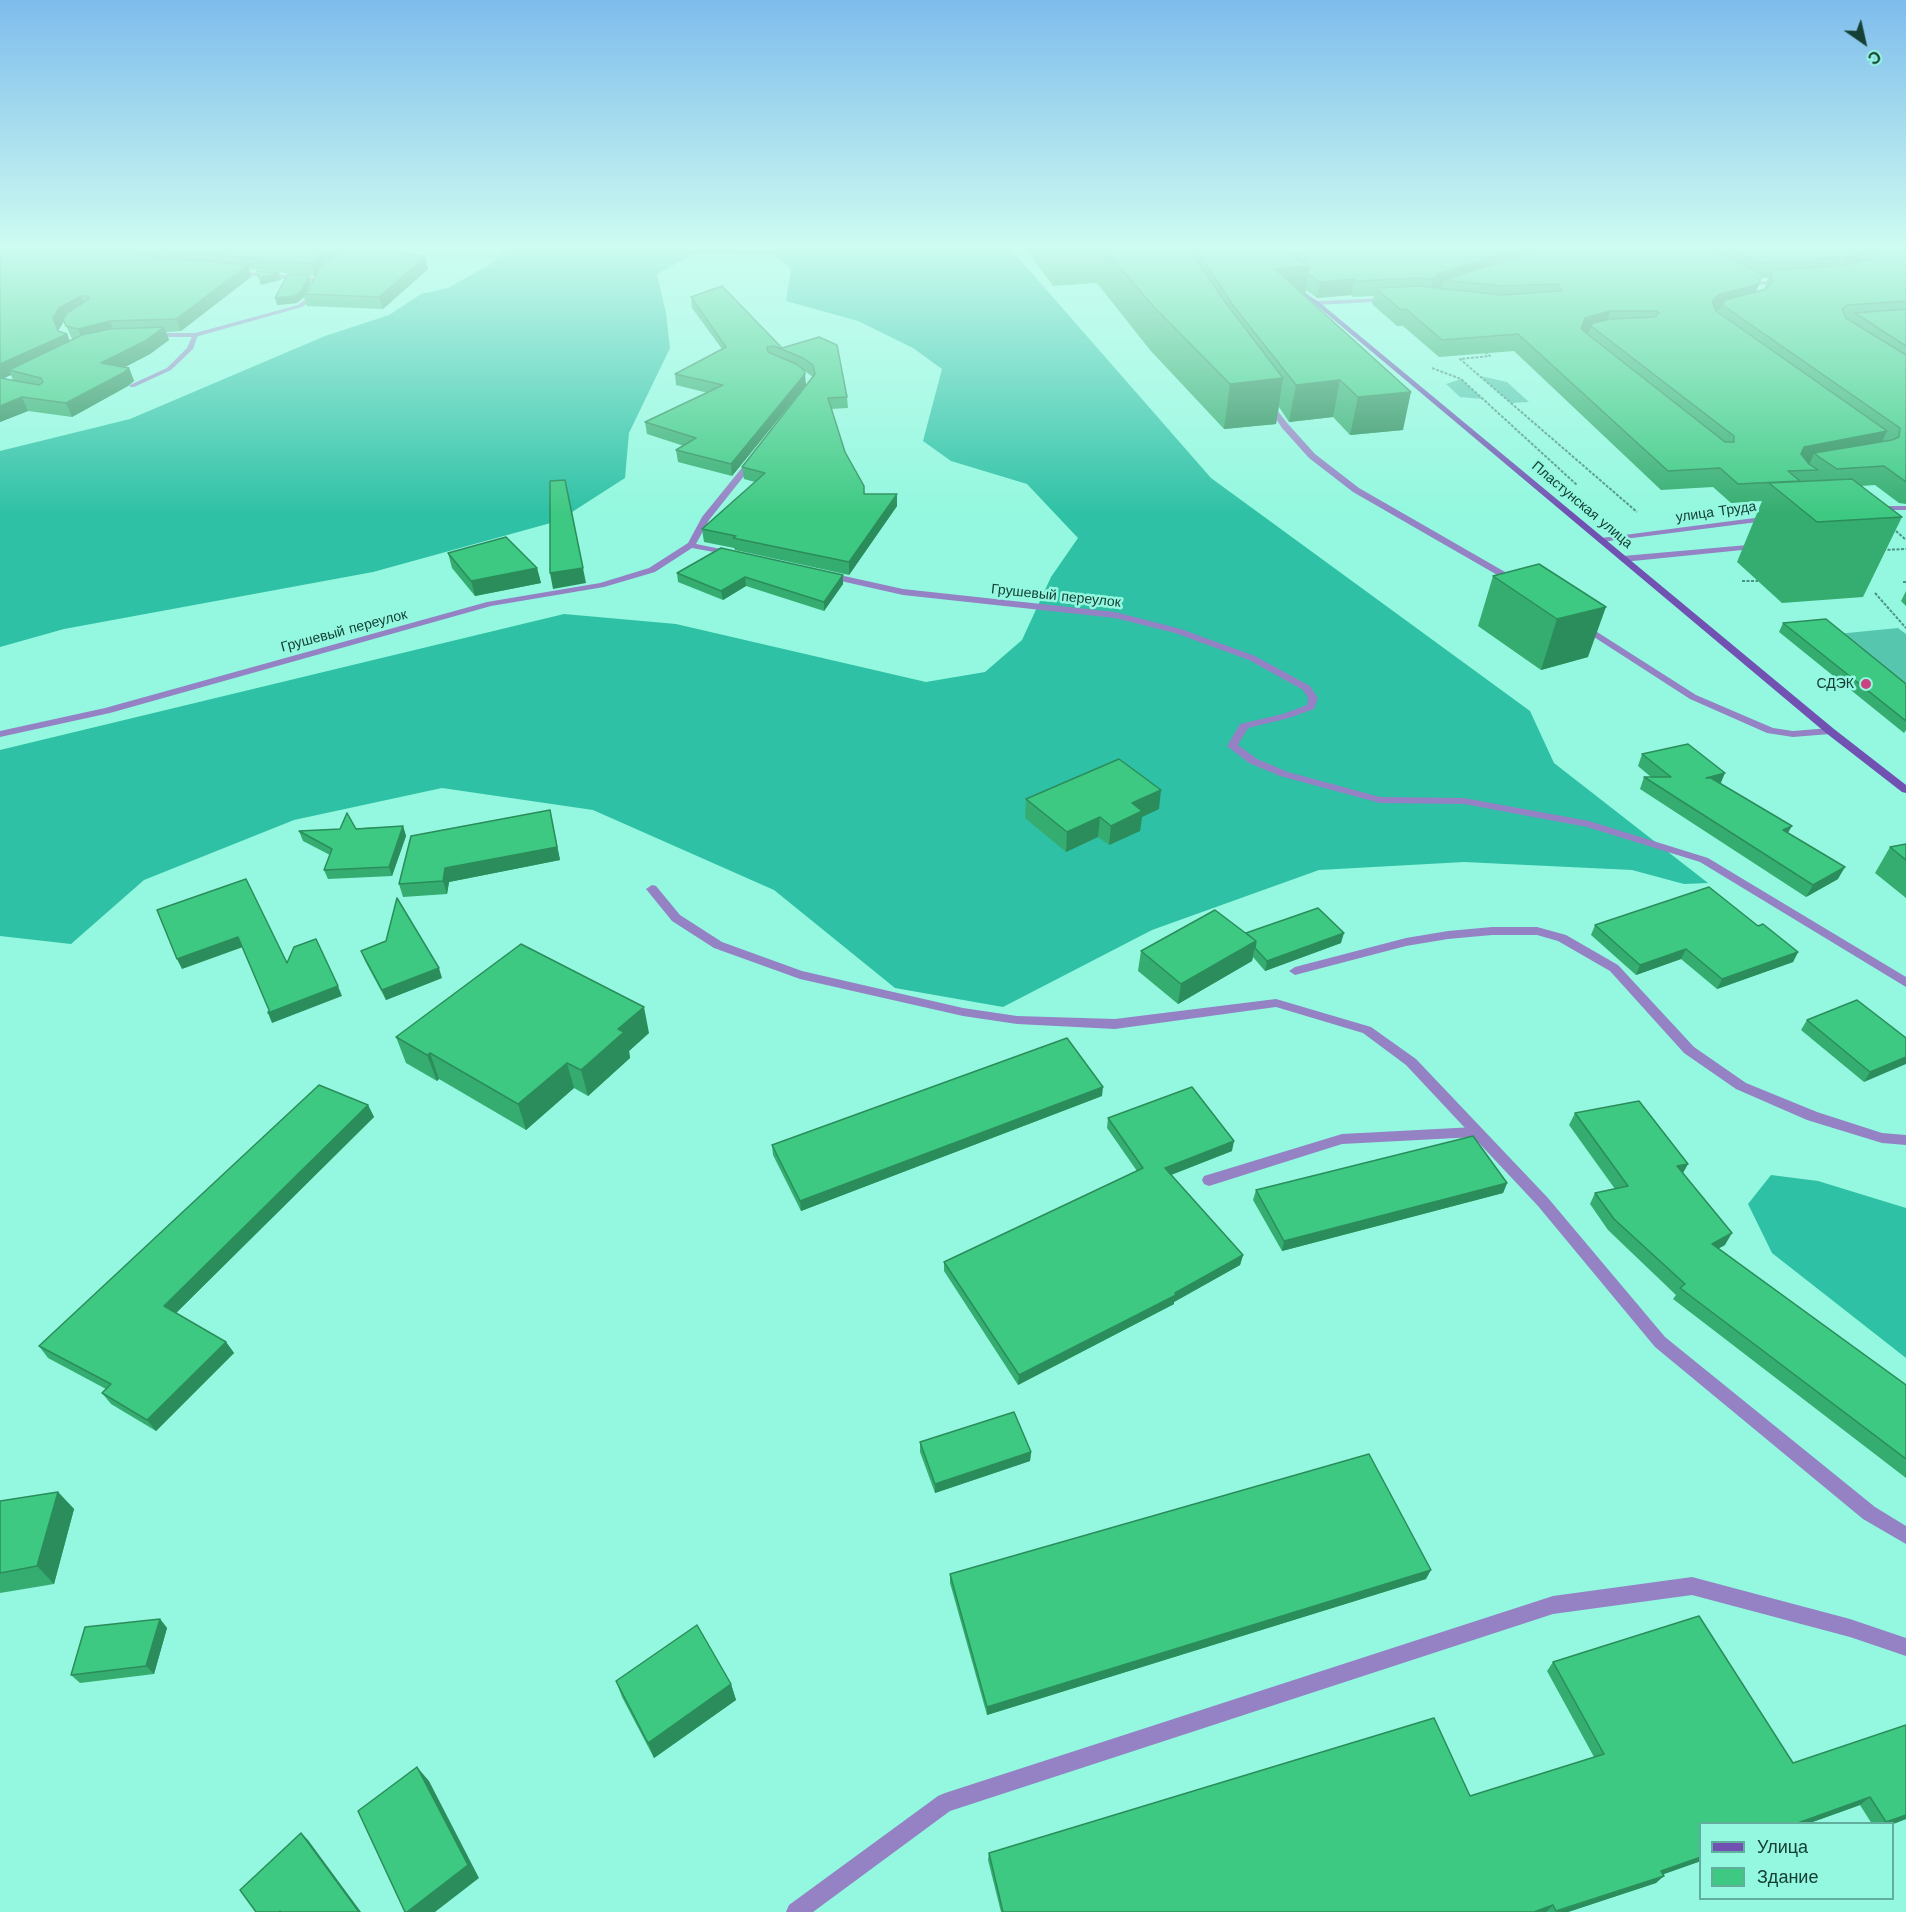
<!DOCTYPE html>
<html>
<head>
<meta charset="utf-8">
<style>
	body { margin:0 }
	#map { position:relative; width:1906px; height:1912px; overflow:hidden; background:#93f8df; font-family:"Work Sans",sans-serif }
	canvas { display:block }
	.legend { position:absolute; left:1699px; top:1822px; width:195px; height:78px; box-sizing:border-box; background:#93f8df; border:2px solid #60ae9b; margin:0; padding:8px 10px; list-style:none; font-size:18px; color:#144036 }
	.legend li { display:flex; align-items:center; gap:12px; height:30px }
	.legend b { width:30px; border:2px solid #60ae9b }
	.north { position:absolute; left:1834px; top:12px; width:60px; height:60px; -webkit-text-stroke:4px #93f8df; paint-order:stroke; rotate:146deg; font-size:16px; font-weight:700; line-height:24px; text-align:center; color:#144036 }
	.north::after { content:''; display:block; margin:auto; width:21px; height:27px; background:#144036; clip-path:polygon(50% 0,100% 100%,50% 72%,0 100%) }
</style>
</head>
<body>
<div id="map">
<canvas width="1906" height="1912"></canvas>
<ul class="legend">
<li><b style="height:8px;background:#7151b1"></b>Улица</li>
<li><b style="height:16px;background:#3ec982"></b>Здание</li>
</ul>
<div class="north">С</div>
</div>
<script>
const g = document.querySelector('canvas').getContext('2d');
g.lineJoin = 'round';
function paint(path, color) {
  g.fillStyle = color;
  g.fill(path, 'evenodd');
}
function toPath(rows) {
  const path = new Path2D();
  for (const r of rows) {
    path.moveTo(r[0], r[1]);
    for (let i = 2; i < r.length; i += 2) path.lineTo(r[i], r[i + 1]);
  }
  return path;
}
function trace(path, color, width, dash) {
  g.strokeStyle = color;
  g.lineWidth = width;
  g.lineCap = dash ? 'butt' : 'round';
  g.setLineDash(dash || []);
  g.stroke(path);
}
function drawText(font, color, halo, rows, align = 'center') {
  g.font = font + ' "Work Sans",sans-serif';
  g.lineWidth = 5;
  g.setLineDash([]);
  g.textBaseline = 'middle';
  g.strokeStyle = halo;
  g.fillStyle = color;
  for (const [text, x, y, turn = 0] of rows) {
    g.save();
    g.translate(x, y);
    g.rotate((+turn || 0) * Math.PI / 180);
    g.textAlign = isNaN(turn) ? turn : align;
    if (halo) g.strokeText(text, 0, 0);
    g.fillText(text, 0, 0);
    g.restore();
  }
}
paint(toPath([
	[1480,376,1507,382,1529,402,1511,403],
	[1461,379,1483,399,1460,397,1446,384],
	[1898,628,1906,634,1906,691,1837,634]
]), '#56c7ae');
paint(toPath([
	[509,247,1009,247,1211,478,1530,711,1554,763,1708,883,1684,884,1632,870,1464,862,1319,870,1152,930,1003,1007,895,988,774,890,593,810,442,788,294,820,144,880,71,944,0,936,0,750,564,614,676,624,926,682,985,672,1022,640,1051,577,1078,538,1027,484,951,461,923,441,942,369,913,348,858,321,786,301,791,269,775,255,694,254,657,274,666,313,670,348,629,433,625,478,558,521,373,572,64,629,0,647,0,451,130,419,325,336,389,315,421,294,448,288,492,263],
	[1771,1175,1818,1181,1906,1208,1906,1358,1772,1253,1748,1204]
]), '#2ec1a5');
trace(toPath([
	[1485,352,1490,356,1460,359,1637,512],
	[1432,368,1461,379,1577,485],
	[1896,531,1906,540],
	[1883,550,1906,549],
	[1742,581,1758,581],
	[1903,582,1906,582],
	[1875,593,1906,628]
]), '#4d9382', 2, [3, 1.5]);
paint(toPath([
	[1783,279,1785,282,1754,285,1751,283,1783,279],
	[1388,298,1390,301,1317,305,1314,303,1317,301,1388,298],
	[193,334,198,335,193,349,171,370,134,387,130,387,130,385,167,368,187,348,193,334],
	[1871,506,1906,506,1906,510,1871,510,1871,506],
	[1770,516,1774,518,1773,520,1601,542,1597,540,1601,538,1770,516],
	[1759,544,1763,546,1762,548,1623,562,1619,559,1623,556,1759,544],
	[1492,927,1537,927,1566,935,1618,965,1694,1047,1746,1083,1817,1112,1882,1133,1906,1135,1906,1145,1882,1143,1807,1120,1736,1089,1684,1053,1610,971,1558,941,1537,935,1492,935,1448,939,1406,946,1295,975,1289,971,1295,967,1406,938,1448,931,1492,927],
	[1475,1127,1480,1128,1482,1132,1480,1136,1475,1137,1342,1144,1209,1186,1204,1184,1202,1180,1204,1176,1342,1134,1475,1127],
	[1692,1577,1850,1619,1906,1638,1906,1656,1850,1637,1692,1595,1553,1614,950,1811,813,1912,786,1912,789,1905,938,1796,945,1793,1553,1596,1692,1577]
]), '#9482c4');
paint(toPath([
	[233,271,318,278,321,280,318,282,235,274,233,271],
	[314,287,317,289,312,300,302,307,195,337,152,337,149,335,152,333,195,333,298,305,306,299,311,289,314,287],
	[1266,401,1270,401,1288,424,1315,454,1359,488,1519,580,1519,584,1513,584,1353,492,1309,458,1282,428,1265,402,1266,401],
	[749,459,756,461,709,520,696,544,736,552,736,556,692,548,655,572,604,587,491,606,110,713,0,737,0,731,105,708,487,602,600,583,649,568,688,543,702,517,749,459],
	[826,572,903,589,1115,612,1181,629,1255,656,1310,686,1318,698,1314,709,1289,718,1248,728,1238,745,1257,759,1288,772,1380,797,1464,798,1589,821,1708,858,1906,977,1906,987,1700,862,1587,827,1464,804,1380,803,1280,776,1249,763,1227,746,1240,724,1283,714,1307,705,1308,698,1303,690,1249,660,1175,633,1115,618,903,595,823,577,822,575,826,572],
	[1583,623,1696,695,1773,728,1793,731,1830,728,1835,731,1830,734,1793,737,1767,733,1690,699,1580,628,1578,626,1583,623],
	[652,885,656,886,680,915,722,942,802,971,963,1008,1017,1016,1115,1019,1276,999,1371,1027,1416,1059,1548,1198,1665,1337,1875,1507,1906,1526,1906,1544,1863,1519,1655,1347,1538,1206,1406,1065,1363,1033,1276,1007,1115,1029,1017,1024,963,1016,800,979,714,948,672,921,646,889,652,885]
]), '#9482c4');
paint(toPath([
	[1292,284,1319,302,1834,729,1906,785,1906,793,1902,792,1826,733,1315,304,1290,287,1292,284]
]), '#7151b1');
paint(toPath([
	[0,247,407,247,395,250,425,257,428,269,383,309,307,306,304,297,297,303,277,305,309,276,311,283,307,291,309,290,318,273,315,276,249,269,251,277,181,331,166,332,169,340,150,354,125,367,129,368,134,381,128,386,72,417,28,411,0,422],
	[64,321,72,339,74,339,70,341,67,334,58,331],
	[11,375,13,380,3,378],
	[1024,247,1188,247,1192,253,1192,247,1281,247,1289,252,1322,250,1315,247,1906,247,1906,504,1899,503,1875,485,1861,486,1902,517,1863,597,1782,603,1737,562,1762,501,1731,503,1713,487,1661,490,1514,351,1439,357,1403,326,1397,326,1372,304,1374,296,1353,297,1351,295,1317,298,1306,290,1305,296,1403,430,1350,435,1333,417,1289,422,1279,407,1276,424,1224,429,1150,350,1097,283,1053,286],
	[1760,278,1768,278,1765,286,1765,289,1756,292],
	[691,297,782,348,819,337,847,397,848,408,831,409,845,452,865,494,897,506,849,575,735,550,734,548,704,542,702,529,755,482,744,479,742,467,813,377,802,369,806,385,732,476,678,462,676,450,684,446,647,434,645,422,708,393,676,385,675,374,722,349,692,308],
	[448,553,537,568,541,583,475,596,452,568],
	[1539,564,1588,657,1541,670,1478,626,1493,576],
	[677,573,843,575,843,584,824,611,746,586,723,600,678,582],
	[1906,591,1906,606,1901,601],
	[1783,623,1906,684,1906,730,1904,733,1779,632],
	[1642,754,1721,784,1788,833,1838,879,1806,897,1640,789,1644,777,1651,777,1638,766],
	[1026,799,1159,809,1142,817,1140,831,1109,845,1098,837,1066,852,1025,818],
	[550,810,560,860,449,882,447,894,403,897,399,884],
	[403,826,406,836,392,876,328,879,324,870,330,855,303,841,299,831],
	[1906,844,1906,898,1875,873,1890,847],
	[1595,925,1758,926,1798,952,1793,962,1717,989,1681,959,1636,975,1591,935],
	[1246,933,1341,943,1265,971,1253,957,1252,961,1178,1004,1138,971,1141,951],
	[361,951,442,978,386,1000,365,961],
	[1807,1020,1906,1038,1864,1082,1801,1030],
	[649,1033,629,1051,630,1058,588,1096,574,1088,526,1130,439,1079,437,1081,406,1063,396,1037],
	[1102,1096,801,1211,773,1155,772,1145],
	[368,1105,374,1117,176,1313,226,1342,234,1353,156,1431,111,1404,102,1393,106,1389,48,1358,39,1346],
	[1575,1113,1688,1164,1683,1173,1725,1245,1719,1248,1906,1385,1906,1478,1673,1299,1676,1295,1608,1230,1590,1204,1595,1193,1615,1189,1569,1125],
	[1108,1118,1232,1151,1171,1175,1243,1255,1240,1265,1174,1302,1174,1304,1018,1385,944,1271,944,1262,1137,1171,1107,1128],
	[1507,1183,1503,1193,1282,1251,1253,1200,1256,1190],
	[920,1442,1031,1452,1030,1461,935,1493,920,1452],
	[58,1492,74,1509,54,1584,0,1593,0,1501],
	[950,1574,1426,1579,987,1715,950,1583],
	[160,1619,167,1628,154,1674,80,1683,71,1675],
	[1553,1662,1793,1763,1906,1725,1906,1819,1893,1824,1872,1824,1860,1805,1807,1824,1701,1824,1701,1861,1663,1874,1656,1883,1568,1912,1001,1912,988,1860,989,1853,1470,1796,1594,1757,1547,1671],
	[616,1681,731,1684,736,1700,654,1758,622,1697]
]), '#35ad70');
paint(toPath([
	[331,247,351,247,324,266,315,276,312,264,320,254],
	[371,247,407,247,374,256],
	[1524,247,1528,247,1525,261,1444,280,1442,287,1434,290,1430,296,1433,279,1438,274],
	[1861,253,1854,269,1840,273,1846,257],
	[425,257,428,269,383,309,379,297],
	[248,265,251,277,181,331,176,319],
	[1310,266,1304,299,1275,269],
	[279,273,281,280,261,285,259,278],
	[309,276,311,283,306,294,304,294,304,297,297,303,277,305,275,298],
	[1354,279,1351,295,1317,298,1320,282],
	[1759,284,1753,300,1723,303,1720,309,1712,311,1712,302,1718,295],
	[81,296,86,308,64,321,58,331,67,334,72,347,9,370,11,375,0,380,0,364,53,318,59,308],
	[1610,311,1605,328,1591,326,1589,332,1580,335,1581,329,1585,318],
	[110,321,115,334,83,342,78,329],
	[164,327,169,340,150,354,106,377,101,363],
	[129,368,134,381,128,386,72,417,66,403],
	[805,374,806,385,732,476,731,464],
	[1283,378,1276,424,1224,429,1230,384],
	[1340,380,1333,417,1289,422,1296,385],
	[1411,392,1403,430,1350,435,1358,397],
	[22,397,28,411,0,422,0,406],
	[1887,431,1879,449,1814,453,1810,463,1797,466,1793,473,1804,447],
	[897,494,897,506,849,575,849,562],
	[537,568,541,583,475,596,471,581],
	[583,568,586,583,553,589,550,573],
	[843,575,843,584,824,611,824,602],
	[745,577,746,586,723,600,721,591],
	[1606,607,1588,657,1541,670,1557,619],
	[1725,773,1720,785,1706,778],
	[1161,790,1159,809,1142,817,1140,831,1109,845,1111,826,1132,803],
	[550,810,560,860,449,882,447,894,443,881,445,868],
	[1100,817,1098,837,1066,852,1067,832],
	[403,826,406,836,392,876,389,867],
	[1792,826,1785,838,1783,830],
	[1845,867,1838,879,1806,897,1813,885],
	[1344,933,1341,943,1265,971,1267,961],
	[238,937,243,947,182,969,177,959],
	[1256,941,1252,961,1178,1004,1181,984],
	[1686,949,1681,959,1636,975,1640,965],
	[1798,952,1793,962,1717,989,1722,979],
	[439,968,442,978,386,1000,382,990],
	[338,986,342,996,272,1023,268,1013],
	[644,1007,649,1033,629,1051,630,1058,588,1096,581,1070,618,1029],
	[430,1053,439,1079,437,1081,427,1055],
	[1906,1057,1906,1064,1864,1082,1870,1072],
	[567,1063,574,1088,526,1130,518,1104],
	[1103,1087,1102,1096,801,1211,800,1201],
	[368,1105,374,1117,171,1318,164,1306],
	[1234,1141,1232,1151,1163,1178,1165,1168],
	[1688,1164,1681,1176,1677,1166],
	[1507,1183,1503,1193,1282,1251,1284,1241],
	[1732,1233,1725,1245,1705,1256,1712,1244],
	[1243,1255,1240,1265,1174,1302,1174,1304,1018,1385,1019,1375,1175,1293],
	[226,1342,234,1353,156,1431,147,1420],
	[1031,1452,1030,1461,935,1493,935,1484],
	[58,1492,74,1509,54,1584,37,1566],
	[1431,1570,1426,1579,987,1715,987,1707],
	[160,1619,167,1628,154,1674,146,1666],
	[731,1684,736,1700,654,1758,648,1743],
	[417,1767,429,1781,479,1878,435,1912,407,1912],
	[1870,1797,1860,1805,1807,1824,1795,1824],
	[1906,1815,1906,1819,1893,1824,1884,1824],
	[301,1833,308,1840,361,1912,359,1912],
	[1701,1857,1701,1861,1653,1878,1661,1871],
	[1664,1876,1656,1883,1568,1912,1556,1912],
	[1553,1905,1546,1912,1534,1912]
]), '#2b8d5b');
const building = toPath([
	[130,247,331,247,320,254,312,264,130,247],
	[345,247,382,247,425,257,379,297,304,294,309,290,319,269,327,260,345,247],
	[1102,247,1188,247,1223,299,1283,378,1230,384,1154,307,1102,247],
	[1195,247,1281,247,1310,266,1275,269,1411,392,1358,397,1340,380,1296,385,1232,304,1195,247],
	[1354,247,1524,247,1438,274,1433,279,1419,278,1356,281,1354,279,1320,282,1308,274,1310,266,1289,252,1354,247],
	[1530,247,1707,247,1762,274,1759,284,1718,295,1712,302,1716,311,1887,431,1804,447,1801,454,1809,464,1818,470,1788,471,1800,481,1738,484,1720,468,1668,471,1518,334,1442,340,1406,309,1401,310,1375,288,1419,286,1501,295,1562,291,1558,284,1501,286,1444,280,1531,252,1532,249,1530,247],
	[1610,311,1657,311,1659,313,1654,317,1610,319,1593,323,1591,326,1734,436,1734,442,1725,442,1581,329,1585,318,1610,311],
	[1726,247,1849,247,1861,253,1846,257,1761,263,1726,247],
	[1867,247,1906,247,1906,301,1847,305,1842,309,1846,318,1906,355,1906,482,1884,466,1837,469,1819,457,1814,453,1892,440,1899,437,1900,428,1724,306,1723,303,1725,300,1766,289,1772,281,1771,270,1847,265,1873,258,1873,249,1867,247],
	[0,250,140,255,248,265,176,319,110,321,78,329,66,326,63,319,67,313,89,299,88,296,81,296,59,308,53,318,58,331,67,334,0,364,0,250],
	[257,271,279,273,259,278,257,271],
	[288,274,309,276,302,290,295,296,275,298,288,274],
	[722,286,782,348,819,337,837,345,847,397,828,398,845,452,864,486,864,494,897,494,849,562,733,538,736,536,702,529,765,473,742,467,815,374,813,365,803,358,774,346,767,347,768,352,796,364,804,370,805,374,731,464,676,450,696,438,645,422,723,385,675,374,726,347,691,297,722,286],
	[1906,309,1906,346,1855,313,1906,309],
	[164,327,145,341,101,363,129,368,123,373,66,403,22,397,0,406,0,378,39,385,43,382,41,378,9,370,82,335,110,329,164,327],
	[1852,479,1902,517,1817,522,1769,483,1852,479],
	[565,480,583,568,550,573,550,481,565,480],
	[506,537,537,568,471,581,448,553,506,537],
	[721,548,843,575,824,602,745,577,721,591,677,573,721,548],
	[1539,564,1606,607,1557,619,1493,576,1539,564],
	[1826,619,1906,684,1906,721,1783,623,1826,619],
	[1688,744,1725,773,1706,778,1711,778,1792,826,1783,830,1845,867,1813,885,1644,777,1671,777,1642,754,1688,744],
	[1119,759,1161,790,1132,803,1142,811,1111,826,1100,817,1067,832,1026,799,1119,759],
	[550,810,557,847,445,868,443,881,399,884,411,836,550,810],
	[347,813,356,829,403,826,389,867,324,870,332,849,299,831,340,829,347,813],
	[1906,844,1906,860,1890,847,1906,844],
	[246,879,287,963,294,947,316,939,338,986,268,1013,269,1010,238,937,177,959,157,910,246,879],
	[1709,887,1758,926,1763,924,1798,952,1722,979,1686,949,1640,965,1595,925,1709,887],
	[397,898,439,968,382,990,361,951,386,941,397,898],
	[1318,908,1344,933,1267,961,1255,948,1256,941,1246,933,1318,908],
	[1215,910,1256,941,1181,984,1141,951,1215,910],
	[521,944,644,1007,618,1029,624,1032,581,1070,567,1063,518,1104,430,1053,427,1055,396,1037,521,944],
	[1857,1000,1906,1038,1906,1057,1870,1072,1807,1020,1857,1000],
	[1067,1038,1103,1087,800,1201,772,1145,1067,1038],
	[319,1085,368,1105,164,1306,226,1342,147,1420,102,1393,111,1384,39,1346,319,1085],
	[1192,1087,1234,1141,1165,1168,1243,1255,1175,1293,1176,1295,1019,1375,944,1262,1143,1168,1108,1118,1192,1087],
	[1639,1101,1688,1164,1677,1166,1732,1233,1712,1244,1906,1385,1906,1459,1680,1288,1685,1284,1614,1219,1595,1193,1628,1186,1575,1113,1639,1101],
	[1473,1136,1507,1183,1284,1241,1256,1190,1473,1136],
	[1014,1412,1031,1452,935,1484,920,1442,1014,1412],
	[1369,1454,1431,1570,987,1707,950,1574,1369,1454],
	[58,1492,37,1566,0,1573,0,1501,58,1492],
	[1699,1616,1793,1763,1906,1725,1906,1815,1886,1822,1870,1797,1795,1824,1701,1824,1701,1857,1661,1871,1664,1876,1556,1911,1553,1905,1534,1912,1003,1912,989,1853,1434,1718,1470,1796,1604,1754,1553,1662,1699,1616],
	[160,1619,146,1666,71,1675,85,1627,160,1619],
	[697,1625,731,1684,648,1743,616,1681,697,1625],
	[417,1767,468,1865,407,1912,405,1912,358,1811,417,1767],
	[301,1833,359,1912,280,1912,280,1911,279,1912,256,1912,240,1890,301,1833]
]);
paint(building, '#3ec982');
trace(building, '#2b8d5b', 1.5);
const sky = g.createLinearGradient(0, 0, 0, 514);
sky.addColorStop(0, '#7ebcec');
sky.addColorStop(0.48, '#cefcf1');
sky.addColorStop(1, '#cefcf100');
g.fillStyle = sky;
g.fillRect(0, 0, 1906, 514);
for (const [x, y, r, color] of [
	[1866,684,6,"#ca427f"]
]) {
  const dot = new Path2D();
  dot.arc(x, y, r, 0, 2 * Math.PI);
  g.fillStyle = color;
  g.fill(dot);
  trace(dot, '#93f8df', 2);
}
drawText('14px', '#144036', '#93f8df', [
	["Пластунская улица",1582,505,40],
	["улица Труда",1716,512,-8],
	["Грушевый переулок",1056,596,6],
	["Грушевый переулок",344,631,-15]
]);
drawText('14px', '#144036', '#93f8df', [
	["СДЭК",1854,684]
], 'right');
</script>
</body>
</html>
